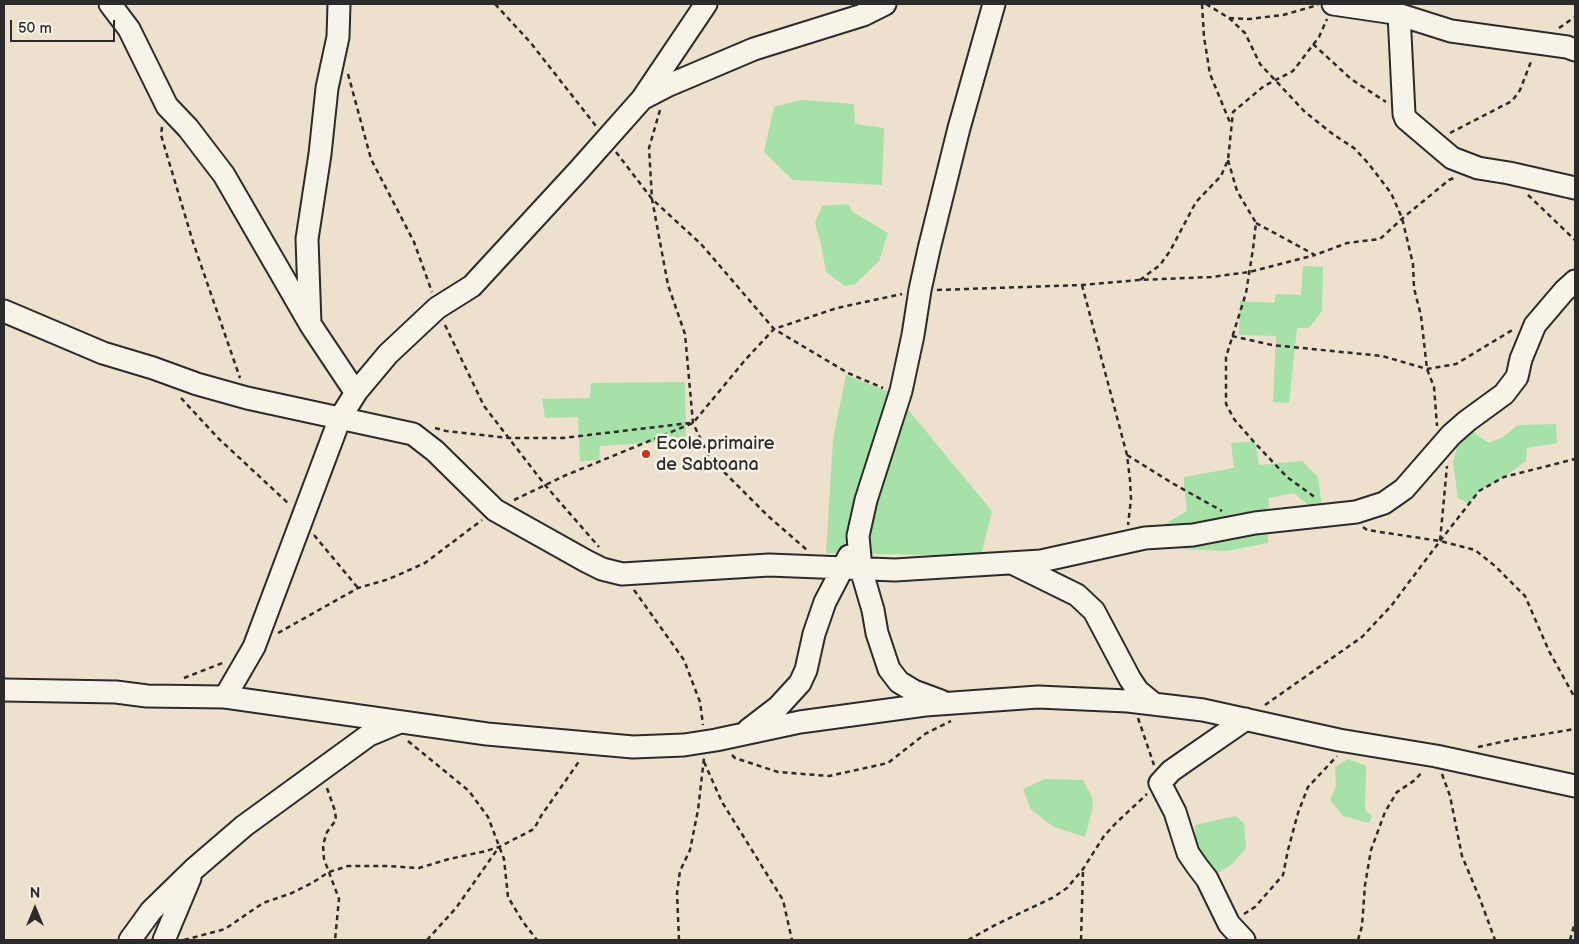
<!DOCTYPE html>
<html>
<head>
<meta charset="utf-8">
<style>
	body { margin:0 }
	#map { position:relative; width:1579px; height:944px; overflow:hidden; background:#ede0cc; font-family:"Balsamiq Sans",sans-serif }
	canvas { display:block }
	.frame { position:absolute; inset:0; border:5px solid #2b2b2b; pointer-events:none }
	.north { position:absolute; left:10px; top:884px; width:50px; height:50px; -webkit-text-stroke:4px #f7f3e8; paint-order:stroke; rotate:0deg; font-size:14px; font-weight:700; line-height:20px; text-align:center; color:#2b2b2b }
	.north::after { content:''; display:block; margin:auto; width:18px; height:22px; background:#2b2b2b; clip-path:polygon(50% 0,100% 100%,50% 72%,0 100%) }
	.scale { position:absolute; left:10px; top:20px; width:105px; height:22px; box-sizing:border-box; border:2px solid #2b2b2b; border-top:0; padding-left:6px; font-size:15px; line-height:18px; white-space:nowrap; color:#2b2b2b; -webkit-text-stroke:4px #f7f3e8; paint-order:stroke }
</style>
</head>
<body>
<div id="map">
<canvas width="1579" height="944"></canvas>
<div class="frame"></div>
<div class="north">N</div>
<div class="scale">50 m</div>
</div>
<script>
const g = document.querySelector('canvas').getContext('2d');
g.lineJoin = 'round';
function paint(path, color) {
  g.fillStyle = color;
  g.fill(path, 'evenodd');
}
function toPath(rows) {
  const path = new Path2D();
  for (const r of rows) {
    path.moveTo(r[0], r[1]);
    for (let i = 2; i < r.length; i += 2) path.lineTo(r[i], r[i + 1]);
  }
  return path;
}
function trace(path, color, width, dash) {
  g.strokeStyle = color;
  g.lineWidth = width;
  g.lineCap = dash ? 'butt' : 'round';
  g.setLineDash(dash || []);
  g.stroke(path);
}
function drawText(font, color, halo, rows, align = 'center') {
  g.font = font + ' "Balsamiq Sans",sans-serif';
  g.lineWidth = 5;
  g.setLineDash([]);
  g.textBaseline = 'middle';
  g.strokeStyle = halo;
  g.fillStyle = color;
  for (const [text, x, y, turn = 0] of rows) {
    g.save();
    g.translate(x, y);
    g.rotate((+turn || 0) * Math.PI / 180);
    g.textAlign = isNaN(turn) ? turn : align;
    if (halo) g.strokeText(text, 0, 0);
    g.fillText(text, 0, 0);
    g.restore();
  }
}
paint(toPath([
	[801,100,854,104,855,124,884,128,882,185,793,180,764,152,774,107],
	[848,204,853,212,888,233,879,261,855,284,845,286,826,272,821,244,815,223,822,206],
	[1303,266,1323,267,1322,311,1309,328,1297,328,1289,403,1273,402,1276,336,1239,335,1240,301,1274,303,1276,294,1301,295],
	[846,375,895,394,992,511,981,556,826,553,833,439],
	[685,382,686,440,600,446,599,460,580,461,578,417,545,418,542,399,590,398,591,383],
	[1556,424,1557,443,1527,448,1526,461,1504,477,1479,491,1469,504,1458,498,1453,463,1458,443,1471,431,1489,443,1503,437,1518,425],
	[1255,441,1259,465,1302,461,1318,477,1323,514,1310,515,1307,504,1294,493,1269,498,1268,543,1226,551,1182,549,1160,527,1187,511,1184,487,1184,477,1234,468,1231,443],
	[1348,759,1366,766,1365,810,1372,816,1369,823,1343,816,1330,800,1336,786,1335,767],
	[1045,779,1083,780,1092,797,1093,806,1085,837,1054,827,1031,810,1023,789],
	[1235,816,1244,823,1246,848,1231,865,1215,875,1194,851,1195,825]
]), '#a6e1a7');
const minor = toPath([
	[110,4,129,29,167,106,188,128,224,175,309,322],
	[339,4,338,37,327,88,320,154,307,239,310,324,352,387,357,391],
	[1333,4,1394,13,1451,31,1567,47,1575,50],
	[1399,14,1404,114,1406,119,1452,158,1478,168,1509,173,1575,188],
	[644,98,669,85,754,49,863,15,885,4],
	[4,311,103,353,153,368,197,384,247,398,413,434,435,451,495,510,586,561,602,569,622,574,769,565,895,570,1041,561,1145,538,1193,535,1255,523,1356,512,1384,503,1404,489,1451,435,1467,421,1504,394,1517,377,1521,359,1535,325,1564,291,1575,281],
	[1014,564,1077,595,1094,611,1130,679,1138,691,1154,704],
	[4,690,116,692,147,696,225,697,487,734,633,747,684,745,716,740,800,722,925,705,1038,697,1128,701,1203,710,1339,740,1436,756,1575,786],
	[225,697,254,647,340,418,357,391,388,354,437,308,472,286,579,170,642,99,706,4],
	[941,701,914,691,899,682,889,669,877,633,873,610,861,569,858,536,866,500,901,391,913,335,920,290,929,249,959,128,994,4],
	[748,730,778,707,800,683,806,670,814,634,825,602,849,556],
	[130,940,151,911,194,869,244,826,369,735,400,722],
	[164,940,190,878],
	[1244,940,1229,924,1207,879,1197,866,1188,853,1175,812,1160,783,1171,771,1191,757,1246,719]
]);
trace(minor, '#2b2b2b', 25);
trace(toPath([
	[495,4,530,42,596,126],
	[1202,4,1204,37,1210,74,1231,125],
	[1206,4,1229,18,1249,19,1283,15,1318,5],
	[1229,18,1245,33,1260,64,1305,112,1334,135,1354,148,1368,163,1391,193,1402,218,1413,264,1414,288,1421,316,1427,369,1434,387,1437,426],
	[1559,28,1575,17],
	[1313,44,1351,79,1386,102],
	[348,74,371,159,414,242,432,292],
	[660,110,649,148,652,199,668,285,685,334,693,423,709,457,768,516,807,550],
	[162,127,161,135,193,242,240,378],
	[1450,133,1512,101,1520,90,1532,59],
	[616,152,652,199,701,244,774,329,848,373,883,388],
	[1228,160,1237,191,1256,223,1253,249,1246,293,1226,357,1226,404,1234,419,1254,442,1287,477,1316,498],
	[1528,195,1575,240],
	[1256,223,1315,255,1347,243,1380,239,1404,217,1449,180,1454,178],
	[1140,280,1160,265,1170,251,1196,202,1221,176,1228,160,1233,112,1264,86,1293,71,1319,37,1327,19],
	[1082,285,1127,455,1130,480,1131,499,1128,525],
	[937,290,1082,285,1139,280,1211,277,1249,272,1315,255],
	[445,325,484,406,545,485,599,547],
	[1232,336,1272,345,1382,356,1427,369,1456,364,1514,329],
	[181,398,218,438,289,504],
	[435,428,446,431,509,438,563,438,690,423],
	[1127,455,1172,483,1222,511],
	[514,500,564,476,693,423,746,359,774,329,837,308,902,294],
	[1363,527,1367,530,1440,541,1475,550,1495,566,1525,596,1549,651,1575,698],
	[314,535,358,588],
	[1440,541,1479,491,1504,477,1575,459],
	[634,590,684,660,700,702,703,725],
	[278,633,358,588,389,579,425,563,482,520],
	[184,678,225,662],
	[1265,705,1362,637,1391,606,1440,541,1447,466],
	[1138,718,1154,765],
	[408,741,469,791,488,817,504,859,508,897,523,922,537,940],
	[1478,747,1515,739,1575,729],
	[732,755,735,758,778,772,829,776,888,763,925,734,951,721],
	[704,762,722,802,783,900,792,940],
	[1442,774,1450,796,1462,856,1480,899,1495,940],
	[327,788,335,811,336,820,327,832,323,845,324,859,339,899,335,940],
	[1244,914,1255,907,1283,875,1288,850,1298,813,1308,787,1337,756],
	[184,940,225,929,263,903,292,893,312,883,329,872,348,866,387,866,419,868,449,859,486,851,499,847,534,829,541,816,580,760],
	[427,940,456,908,499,847],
	[679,940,677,893,680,871,690,850,698,810,704,758],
	[968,940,997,924,1052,898,1067,888,1083,869,1104,836,1116,823,1147,794],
	[1081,940,1083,870],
	[1358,940,1362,926,1365,885,1371,850,1385,812,1397,792,1415,780,1423,771],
	[1570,940,1575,922]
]), '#2b2b2b', 2.5, [5, 4]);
trace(minor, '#f7f3e8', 21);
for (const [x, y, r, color] of [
	[646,454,5,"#c8321e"]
]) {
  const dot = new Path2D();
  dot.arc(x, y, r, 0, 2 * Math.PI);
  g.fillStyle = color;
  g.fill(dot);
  trace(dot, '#f7f3e8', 2);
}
drawText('18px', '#2b2b2b', '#f7f3e8', [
	["Ecole primaire",656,444],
	["de Sabtoana",656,465]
], 'left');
</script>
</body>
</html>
